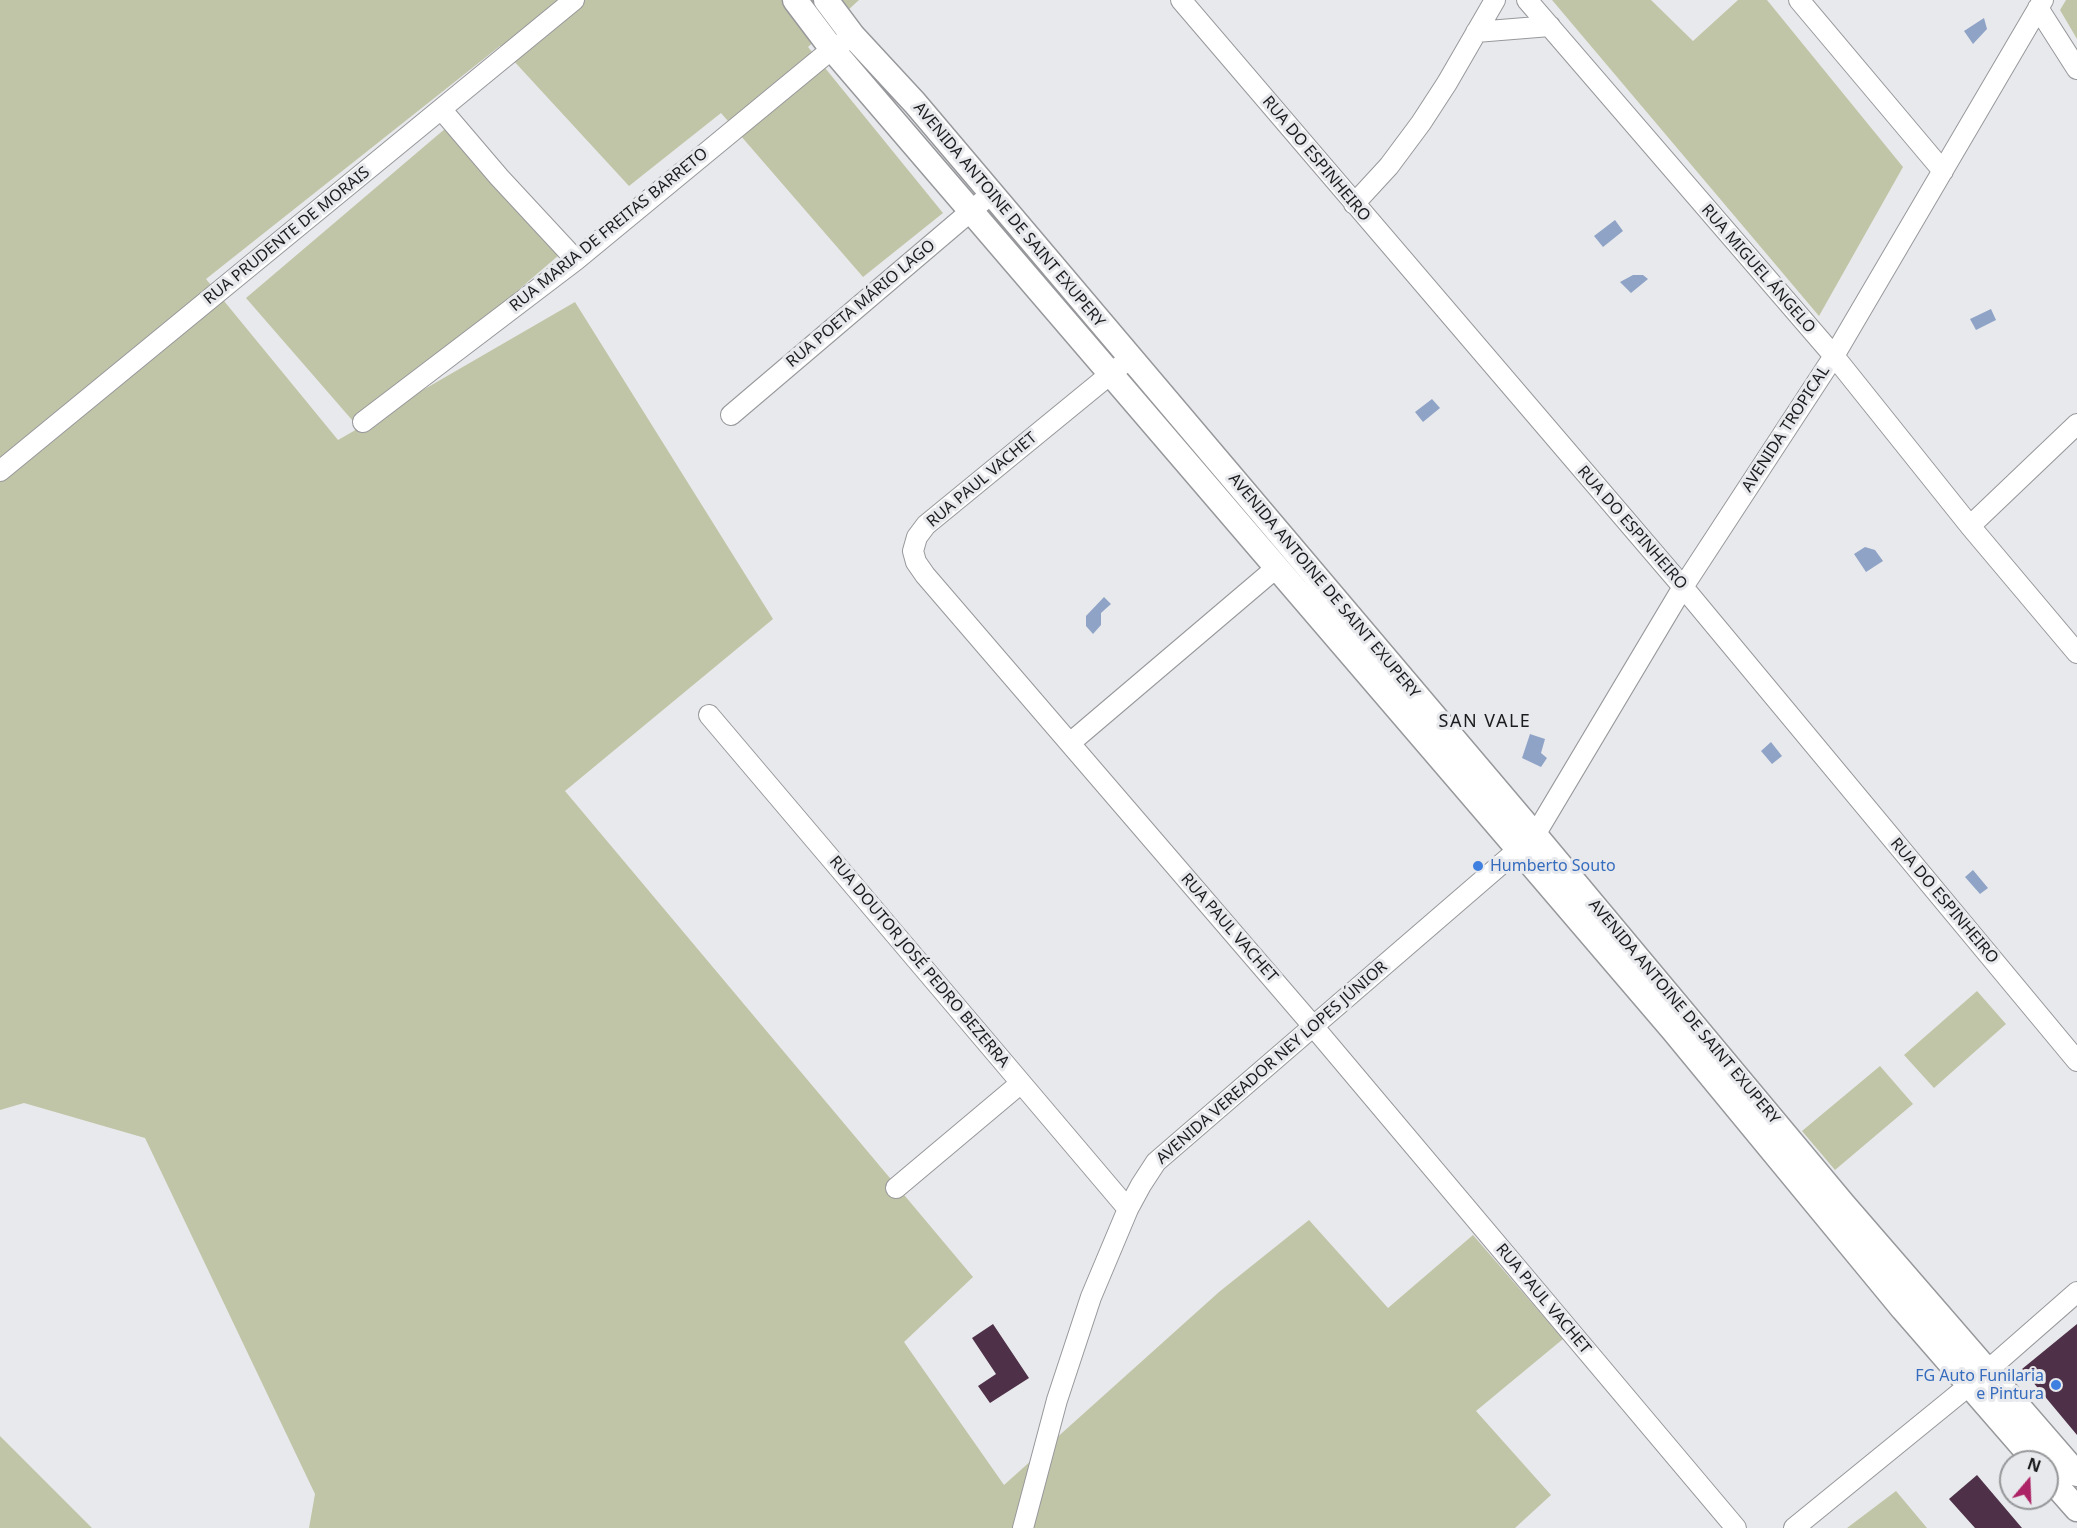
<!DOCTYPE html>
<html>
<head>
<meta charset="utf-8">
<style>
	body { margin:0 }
	#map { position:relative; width:2077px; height:1528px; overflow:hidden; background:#e8e9ec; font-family:"Noto Sans",sans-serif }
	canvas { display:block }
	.north { position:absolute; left:1999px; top:1450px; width:60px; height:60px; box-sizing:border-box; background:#e8e9ec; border:2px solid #969799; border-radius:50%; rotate:19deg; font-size:16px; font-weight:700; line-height:24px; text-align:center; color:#1b1c1d }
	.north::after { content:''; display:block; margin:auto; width:21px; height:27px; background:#ac2266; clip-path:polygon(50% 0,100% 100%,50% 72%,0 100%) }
</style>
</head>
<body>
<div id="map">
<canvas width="2077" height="1528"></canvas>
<div class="north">N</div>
</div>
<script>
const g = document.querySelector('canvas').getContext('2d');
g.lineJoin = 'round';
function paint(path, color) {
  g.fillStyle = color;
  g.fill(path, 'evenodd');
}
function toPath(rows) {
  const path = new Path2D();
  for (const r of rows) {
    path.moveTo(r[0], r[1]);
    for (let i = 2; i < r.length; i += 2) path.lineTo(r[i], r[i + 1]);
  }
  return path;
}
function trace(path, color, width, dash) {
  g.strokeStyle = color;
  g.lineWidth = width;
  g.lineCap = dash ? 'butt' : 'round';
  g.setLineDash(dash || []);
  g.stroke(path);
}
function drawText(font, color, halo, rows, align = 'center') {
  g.font = font + ' "Noto Sans",sans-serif';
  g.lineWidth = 6;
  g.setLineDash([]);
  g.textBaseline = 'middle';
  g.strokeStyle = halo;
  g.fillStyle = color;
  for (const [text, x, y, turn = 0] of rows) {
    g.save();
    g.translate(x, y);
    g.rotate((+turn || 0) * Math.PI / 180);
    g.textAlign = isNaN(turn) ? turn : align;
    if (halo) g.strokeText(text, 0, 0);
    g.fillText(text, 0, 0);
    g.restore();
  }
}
paint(toPath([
	[0,0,859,0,808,47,943,213,863,277,721,113,629,186,500,46,206,279,338,440,359,428,246,298,453,122,566,249,359,427,575,302,773,619,565,791,973,1277,904,1342,1004,1485,1219,1292,1309,1220,1388,1308,1473,1235,1563,1339,1476,1411,1551,1495,1515,1528,309,1528,315,1494,145,1138,24,1103,0,1110],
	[1552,0,1651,0,1693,41,1738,0,1767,0,1903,167,1819,316],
	[2066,0,2077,0,2077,39,2060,10],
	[1977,991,2006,1024,1934,1088,1904,1055],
	[1880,1066,1913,1104,1835,1170,1802,1131],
	[0,1436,92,1528,0,1528],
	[1896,1491,1927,1528,1847,1528]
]), '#c1c5a7');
paint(toPath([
	[1984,18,1987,29,1973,44,1964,31],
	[1615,220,1623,231,1603,247,1594,236],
	[1633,275,1643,275,1648,279,1631,293,1620,282],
	[1991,309,1996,320,1976,330,1970,319],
	[1432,399,1440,408,1423,422,1415,412],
	[1865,547,1875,550,1883,561,1866,572,1854,554],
	[1104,597,1111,604,1101,613,1101,625,1093,634,1086,626,1086,616],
	[1530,734,1545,739,1541,753,1547,758,1541,767,1522,758],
	[1771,742,1782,756,1772,764,1761,751],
	[1973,870,1988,888,1980,894,1965,877]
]), '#8fa3c6');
paint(toPath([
	[993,1324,1029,1378,990,1403,978,1386,996,1374,972,1338],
	[2077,1324,2077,1435,2022,1369],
	[1977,1475,2022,1528,1975,1528,1949,1499]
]), '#4e3148');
const minor = toPath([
	[1181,0,1683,587,2077,1061],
	[1527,0,1834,356,1970,526,2077,653],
	[1799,0,1943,171],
	[2038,8,2077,69],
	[1476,32,1550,26],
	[441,109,499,177,576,260],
	[1354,204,1389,166,1421,123,1447,83,1495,0],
	[1130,358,926,525,917,537,913,551,916,562,925,575,1313,1026,1736,1528],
	[731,415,991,194],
	[363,422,576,260,832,49,844,42],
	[0,471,574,0],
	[1970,526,2077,424],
	[709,715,1128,1209],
	[1070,743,1276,568],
	[896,1188,1021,1083],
	[1023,1528,1057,1400,1091,1297,1128,1209,1141,1185,1156,1162,1535,835,1683,587,1834,356,2043,0],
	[1794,1528,1988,1370,2077,1292]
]);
const tertiary = toPath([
	[795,0,832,49,1519,850,1673,1030,1903,1309,2036,1462],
	[826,0,853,36,915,103,1535,835,1843,1204,2077,1474],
	[2047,1475,2077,1509]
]);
trace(minor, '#97989b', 22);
trace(tertiary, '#97989b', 27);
trace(minor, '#fff', 20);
trace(tertiary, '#fff', 24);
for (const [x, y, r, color] of [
	[1478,866,6,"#3f7fe0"],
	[2056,1385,6,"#3f7fe0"]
]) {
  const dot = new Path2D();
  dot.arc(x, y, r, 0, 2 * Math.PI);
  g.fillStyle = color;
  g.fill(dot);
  trace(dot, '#e8e9ec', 2);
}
drawText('16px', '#1b1c1d', '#e8e9ec', [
	["RUA DO ESPINHEIRO",1316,159,50],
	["AVENIDA ANTOINE DE SAINT EXUPERY",1009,215,50],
	["RUA MARIA DE FREITAS BARRETO",609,230,-39],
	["RUA PRUDENTE DE MORAIS",287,236,-39],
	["RUA MIGUEL ÁNGELO",1758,269,49],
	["RUA POETA MÁRIO LAGO",861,304,-40],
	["AVENIDA TROPICAL",1786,429,-57],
	["RUA PAUL VACHET",982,480,-40],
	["RUA DO ESPINHEIRO",1632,528,49],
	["AVENIDA ANTOINE DE SAINT EXUPERY",1324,586,50],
	["RUA DO ESPINHEIRO",1944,901,50],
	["RUA PAUL VACHET",1229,928,49],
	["RUA DOUTOR JOSÉ PEDRO BEZERRA",919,962,50],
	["AVENIDA ANTOINE DE SAINT EXUPERY",1684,1012,50],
	["AVENIDA VEREADOR NEY LOPES JÚNIOR",1272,1063,-41],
	["RUA PAUL VACHET",1543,1299,50]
]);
drawText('16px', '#366cbe', '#e8e9ec', [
	["Humberto Souto",1490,866],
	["FG Auto Funilaria",2044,1376,"right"],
	["e Pintura",2044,1394,"right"]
], 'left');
g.letterSpacing = '1.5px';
drawText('18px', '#1b1c1d', '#e8e9ec', [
	["SAN VALE",1485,722]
]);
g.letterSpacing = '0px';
</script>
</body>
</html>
